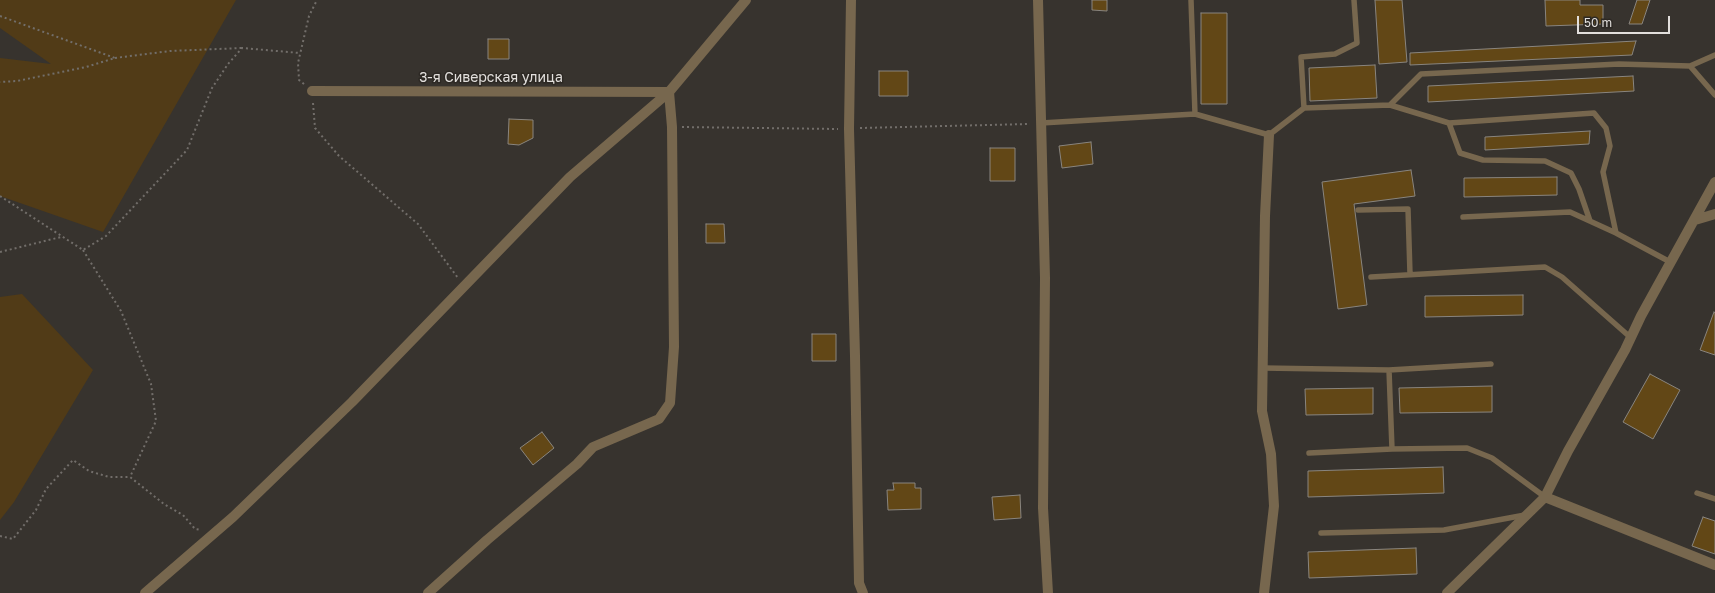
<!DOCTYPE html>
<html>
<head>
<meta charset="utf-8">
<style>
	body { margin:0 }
	#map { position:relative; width:1715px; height:593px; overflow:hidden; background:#37332e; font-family:"Golos Text",sans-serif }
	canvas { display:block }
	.scale { position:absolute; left:1577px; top:16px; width:93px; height:18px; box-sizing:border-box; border:2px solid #e2dfdc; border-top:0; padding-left:5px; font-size:12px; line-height:14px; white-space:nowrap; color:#e2dfdc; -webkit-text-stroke:3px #2d2924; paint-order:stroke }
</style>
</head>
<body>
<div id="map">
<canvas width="1715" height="593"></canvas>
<div class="scale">50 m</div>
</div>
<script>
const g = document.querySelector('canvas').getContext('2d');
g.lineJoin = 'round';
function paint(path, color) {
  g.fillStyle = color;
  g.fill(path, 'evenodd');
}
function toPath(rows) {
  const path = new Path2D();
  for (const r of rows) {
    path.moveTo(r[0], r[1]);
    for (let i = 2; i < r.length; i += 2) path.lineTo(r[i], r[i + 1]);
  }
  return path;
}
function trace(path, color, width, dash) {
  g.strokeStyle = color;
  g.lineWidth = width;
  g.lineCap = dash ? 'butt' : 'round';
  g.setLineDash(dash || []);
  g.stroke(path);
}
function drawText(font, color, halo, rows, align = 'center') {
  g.font = font + ' "Golos Text",sans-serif';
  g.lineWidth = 3;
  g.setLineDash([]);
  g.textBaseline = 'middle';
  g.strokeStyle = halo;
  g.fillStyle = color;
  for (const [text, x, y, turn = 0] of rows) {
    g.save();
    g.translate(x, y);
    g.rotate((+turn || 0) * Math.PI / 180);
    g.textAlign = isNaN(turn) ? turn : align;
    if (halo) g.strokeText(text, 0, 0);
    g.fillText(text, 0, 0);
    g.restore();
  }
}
paint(toPath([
	[0,0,236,0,103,232,0,196,0,58,51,64,0,28],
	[22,294,93,370,14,502,0,520,0,297]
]), '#513b17');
const building = toPath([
	[1092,0,1107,0,1107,11,1092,10,1092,0],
	[1375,0,1402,0,1407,62,1379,64,1375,0],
	[1545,0,1580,0,1580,5,1603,5,1603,24,1546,26,1545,0],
	[1637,0,1650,0,1642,24,1629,24,1637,0],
	[1201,13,1227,13,1227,104,1201,104,1201,13],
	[488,39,509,39,509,59,488,59,488,39],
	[1636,41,1632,55,1410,65,1410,53,1636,41],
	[1375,65,1377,98,1310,101,1309,68,1375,65],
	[879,71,908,71,908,96,879,96,879,71],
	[1633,76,1634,91,1428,102,1428,86,1633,76],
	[509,119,533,120,533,138,519,145,508,144,509,119],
	[1590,131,1589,144,1485,150,1485,137,1590,131],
	[1091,142,1093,164,1062,168,1059,146,1091,142],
	[990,148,1015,148,1015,181,990,181,990,148],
	[1411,170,1415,196,1354,204,1367,305,1338,309,1322,182,1411,170],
	[1557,177,1557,195,1464,197,1464,178,1557,177],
	[706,224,724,224,725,243,706,243,706,224],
	[1523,295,1523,315,1425,317,1425,296,1523,295],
	[1714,312,1715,313,1715,355,1700,350,1714,312],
	[812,334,836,334,836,361,812,361,812,334],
	[1650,374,1680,390,1653,439,1623,422,1650,374],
	[1492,386,1492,412,1400,413,1399,388,1492,386],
	[1373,388,1373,414,1306,415,1305,389,1373,388],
	[542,432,554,448,533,465,520,448,542,432],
	[1443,467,1444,493,1308,497,1308,471,1443,467],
	[893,483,915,483,915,488,921,488,921,509,888,510,887,490,894,490,893,483],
	[1020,495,1021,518,994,520,992,497,1020,495],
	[1703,517,1715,521,1715,554,1692,546,1703,517],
	[1416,548,1417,574,1309,578,1308,552,1416,548]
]);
paint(building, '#624716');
trace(building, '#89857f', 1);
trace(toPath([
	[0,16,115,58,86,67,17,81,0,82],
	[115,58,170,51,242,48],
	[304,84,299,80,298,63,309,16,317,0],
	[313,103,315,128,339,156,418,224,458,278],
	[682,127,838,129],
	[860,128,1030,124],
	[0,196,83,250,106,236,187,150,212,88,228,64,242,48,300,53],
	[83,250,121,311,151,384,156,421,130,477],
	[0,252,61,237],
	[0,536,13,539,36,510,46,489,73,460,89,471,109,477,130,477,164,504,183,515,195,529,201,530]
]), '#726e6a', 2, [2, 3]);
trace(toPath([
	[1191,0,1195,114,1269,135,1304,108,1301,57,1335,54,1357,43,1354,0],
	[1690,66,1715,55],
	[1390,105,1421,74,1619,64,1690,66,1715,95],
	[1304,108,1390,105,1449,123,1594,113,1606,128,1610,146,1603,172,1616,233,1672,263],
	[1041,123,1195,114],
	[1449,123,1460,153,1483,160,1545,161,1571,173,1579,189,1590,221],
	[1358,210,1408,209,1410,274],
	[1463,217,1570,212,1616,233],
	[1371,277,1545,267,1562,277,1630,337],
	[1263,368,1389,370,1491,364],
	[1389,370,1392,449],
	[1309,453,1392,449,1467,448,1492,458,1545,497],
	[1697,493,1715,499],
	[1321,533,1444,530,1525,515]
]), '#77674e', 5.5);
trace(toPath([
	[851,0,849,129,855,356,859,583,863,593],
	[1038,0,1045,278,1043,508,1048,593],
	[312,91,669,92],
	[1715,182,1641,316,1625,350,1568,451,1545,497,1715,565],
	[1695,220,1715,214],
	[145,593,233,517,352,402,570,177,669,92,746,0],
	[428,593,487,540,577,464,593,447,659,419,670,403,674,347,672,127,669,92],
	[1264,593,1274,506,1271,454,1262,411,1265,216,1269,135],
	[1447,593,1545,497]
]), '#77674e', 10);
drawText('14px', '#e2dfdc', '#2d2924', [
	["3-я Сиверская улица",491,78]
]);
</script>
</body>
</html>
